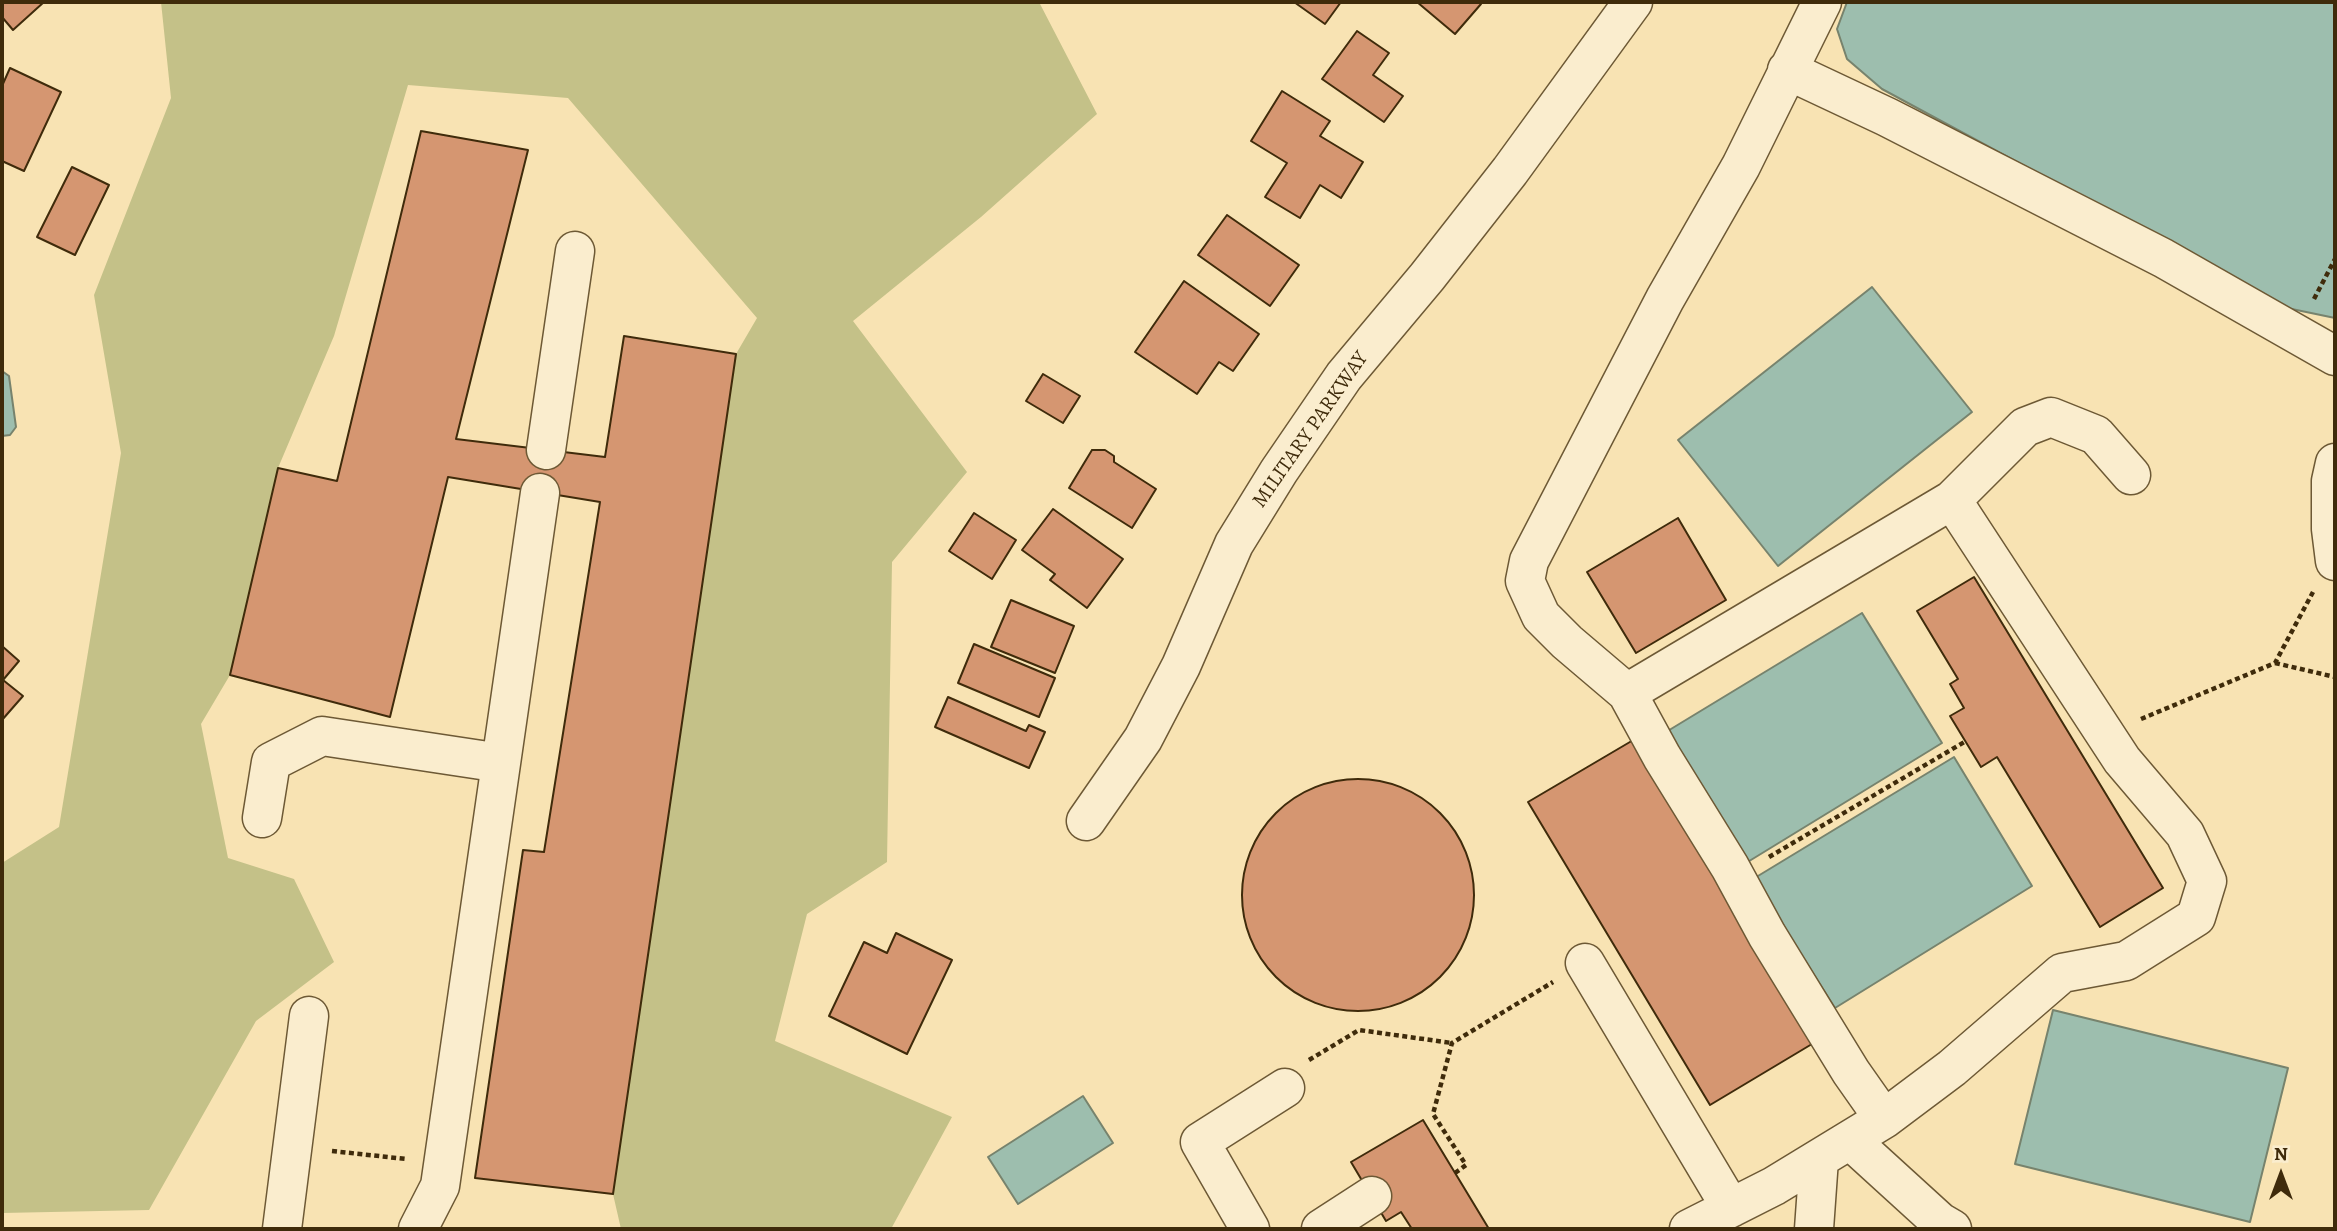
<!DOCTYPE html>
<html>
<head>
<meta charset="utf-8">
<style>
	body { margin:0 }
	#map { position:relative; width:2337px; height:1231px; overflow:hidden; background:#f8e3b3; font-family:Alegreya,serif }
	canvas { display:block }
	.frame { position:absolute; inset:0; border:4px solid #3f2b0b; pointer-events:none }
	.north { position:absolute; left:2246px; top:1140px; width:70px; height:70px; -webkit-text-stroke:5px #faedce; paint-order:stroke; rotate:0deg; font-size:19px; font-weight:700; line-height:28px; text-align:center; color:#3f2b0b }
	.north::after { content:''; display:block; margin:auto; width:24px; height:32px; background:#3f2b0b; clip-path:polygon(50% 0,100% 100%,50% 72%,0 100%) }
</style>
</head>
<body>
<div id="map">
<canvas width="2337" height="1231"></canvas>
<div class="frame"></div>
<div class="north">N</div>
</div>
<script>
const g = document.querySelector('canvas').getContext('2d');
g.lineJoin = 'round';
function paint(path, color) {
  g.fillStyle = color;
  g.fill(path, 'evenodd');
}
function toPath(rows) {
  const path = new Path2D();
  for (const r of rows) {
    if (r.length === 3) {
      path.moveTo(r[0] + r[2], r[1]);
      path.arc(r[0], r[1], r[2], 0, 2 * Math.PI);
      continue;
    }
    path.moveTo(r[0], r[1]);
    for (let i = 2; i < r.length; i += 2) path.lineTo(r[i], r[i + 1]);
  }
  return path;
}
function trace(path, color, width, dash) {
  g.strokeStyle = color;
  g.lineWidth = width;
  g.lineCap = dash ? 'butt' : 'round';
  g.setLineDash(dash || []);
  g.stroke(path);
}
function drawText(font, color, halo, rows, align = 'center') {
  g.font = font + ' Alegreya,serif';
  g.lineWidth = 5;
  g.setLineDash([]);
  g.textBaseline = 'middle';
  g.strokeStyle = halo;
  g.fillStyle = color;
  for (const [text, x, y, turn = 0] of rows) {
    g.save();
    g.translate(x, y);
    g.rotate((+turn || 0) * Math.PI / 180);
    g.textAlign = isNaN(turn) ? turn : align;
    if (halo) g.strokeText(text, 0, 0);
    g.fillText(text, 0, 0);
    g.restore();
  }
}
paint(toPath([
	[161,2,1039,2,1097,114,981,217,853,321,967,472,892,562,887,862,807,914,775,1041,952,1117,891,1229,621,1229,613,1194,736,354,757,318,568,98,408,85,334,336,278,468,230,675,201,724,228,858,294,879,334,962,256,1021,149,1210,2,1213,2,863,59,827,121,453,94,295,171,98]
]), '#c4c188');
const water = toPath([
	[1847,2,2335,2,2335,318,2287,308,1882,89,1847,59,1837,29,1847,2],
	[1872,287,1972,412,1778,566,1678,440,1872,287],
	[2,371,9,376,16,427,10,435,2,436,2,371],
	[1862,613,1942,743,1746,863,1666,732,1862,613],
	[1954,757,2032,886,1835,1008,1753,879,1954,757],
	[2053,1010,2288,1068,2250,1222,2015,1164,2053,1010],
	[1083,1096,1113,1143,1018,1204,988,1157,1083,1096]
]);
paint(water, '#9dbeae');
trace(water, '#77836d', 2);
const building = toPath([
	[2,2,44,2,13,30,2,17,2,2],
	[1294,2,1341,2,1325,24,1294,2],
	[1417,2,1478,2,1481,4,1455,34,1417,2],
	[1357,31,1389,53,1373,75,1403,96,1384,122,1322,79,1357,31],
	[10,68,61,92,24,171,2,161,2,86,10,68],
	[1282,91,1330,121,1320,136,1363,162,1341,198,1320,185,1300,218,1265,197,1287,163,1251,141,1282,91],
	[421,131,528,150,456,439,605,457,624,336,736,354,613,1194,475,1178,523,850,544,852,600,502,448,477,390,717,230,675,278,468,337,481,421,131],
	[72,167,109,185,75,255,37,237,72,167],
	[1227,215,1299,265,1270,306,1198,255,1227,215],
	[1184,281,1259,334,1233,371,1219,362,1197,394,1135,352,1184,281],
	[1043,374,1080,396,1063,423,1026,401,1043,374],
	[1092,450,1105,450,1114,456,1114,462,1156,489,1132,528,1069,488,1092,450],
	[1053,509,1123,559,1087,608,1050,580,1055,574,1022,550,1053,509],
	[974,513,1016,540,992,579,949,551,974,513],
	[1678,518,1726,600,1636,653,1587,572,1678,518],
	[1974,577,2163,888,2100,927,1997,757,1981,767,1950,716,1964,708,1950,684,1958,679,1917,611,1974,577],
	[1011,600,1074,626,1055,673,991,647,1011,600],
	[974,644,1055,678,1039,717,958,683,974,644],
	[2,646,19,661,3,680,23,696,2,720,2,646],
	[948,697,1026,731,1029,725,1045,732,1029,768,935,727,948,697],
	[1635,739,1817,1041,1710,1105,1528,802,1635,739],
	[1358,895,116],
	[896,933,952,960,907,1054,829,1016,864,942,887,953,896,933],
	[1423,1120,1489,1229,1412,1229,1401,1212,1386,1221,1351,1162,1423,1120]
]);
paint(building, '#d59671');
trace(building, '#3f2b0b', 2);
const minor = toPath([
	[1822,2,1741,166,1665,299,1529,561,1525,581,1541,616,1567,642,1627,693,1662,757,1730,867,1767,935,1851,1072,1884,1119],
	[1787,70,1887,117,2163,258,2335,356],
	[546,450,575,251],
	[2335,463,2331,481,2331,529,2335,561],
	[1627,693,1952,500,2025,427,2051,417,2096,435,2131,475],
	[262,818,271,762,322,736,501,763],
	[1086,821,1143,739,1181,666,1234,544,1279,471,1344,376,1427,277,1510,171,1633,2],
	[1585,963,1731,1208],
	[1850,1140,1940,1222,1952,1229],
	[282,1229,309,1016],
	[418,1229,440,1186,540,493],
	[1250,1229,1200,1142,1285,1088],
	[1321,1229,1372,1196],
	[1689,1229,1774,1186,1884,1119,1952,1068,2062,973,2126,961,2196,917,2207,881,2185,834,2122,760,1952,500],
	[1814,1229,1819,1159]
]);
trace(minor, '#6d5935', 41);
trace(toPath([
	[2314,299,2335,259],
	[2275,663,2335,677],
	[2141,719,2275,663,2313,592],
	[1769,857,1966,741],
	[1309,1060,1359,1030,1452,1043],
	[332,1151,406,1159],
	[1455,1173,1466,1165,1433,1114,1452,1043,1553,982]
]), '#3f2b0b', 4.5, [5, 3.5]);
trace(minor, '#faedce', 38);
drawText('21px', '#3f2b0b', '#faedce', [
	["MILITARY PARKWAY",1311,430,-55]
]);
</script>
</body>
</html>
